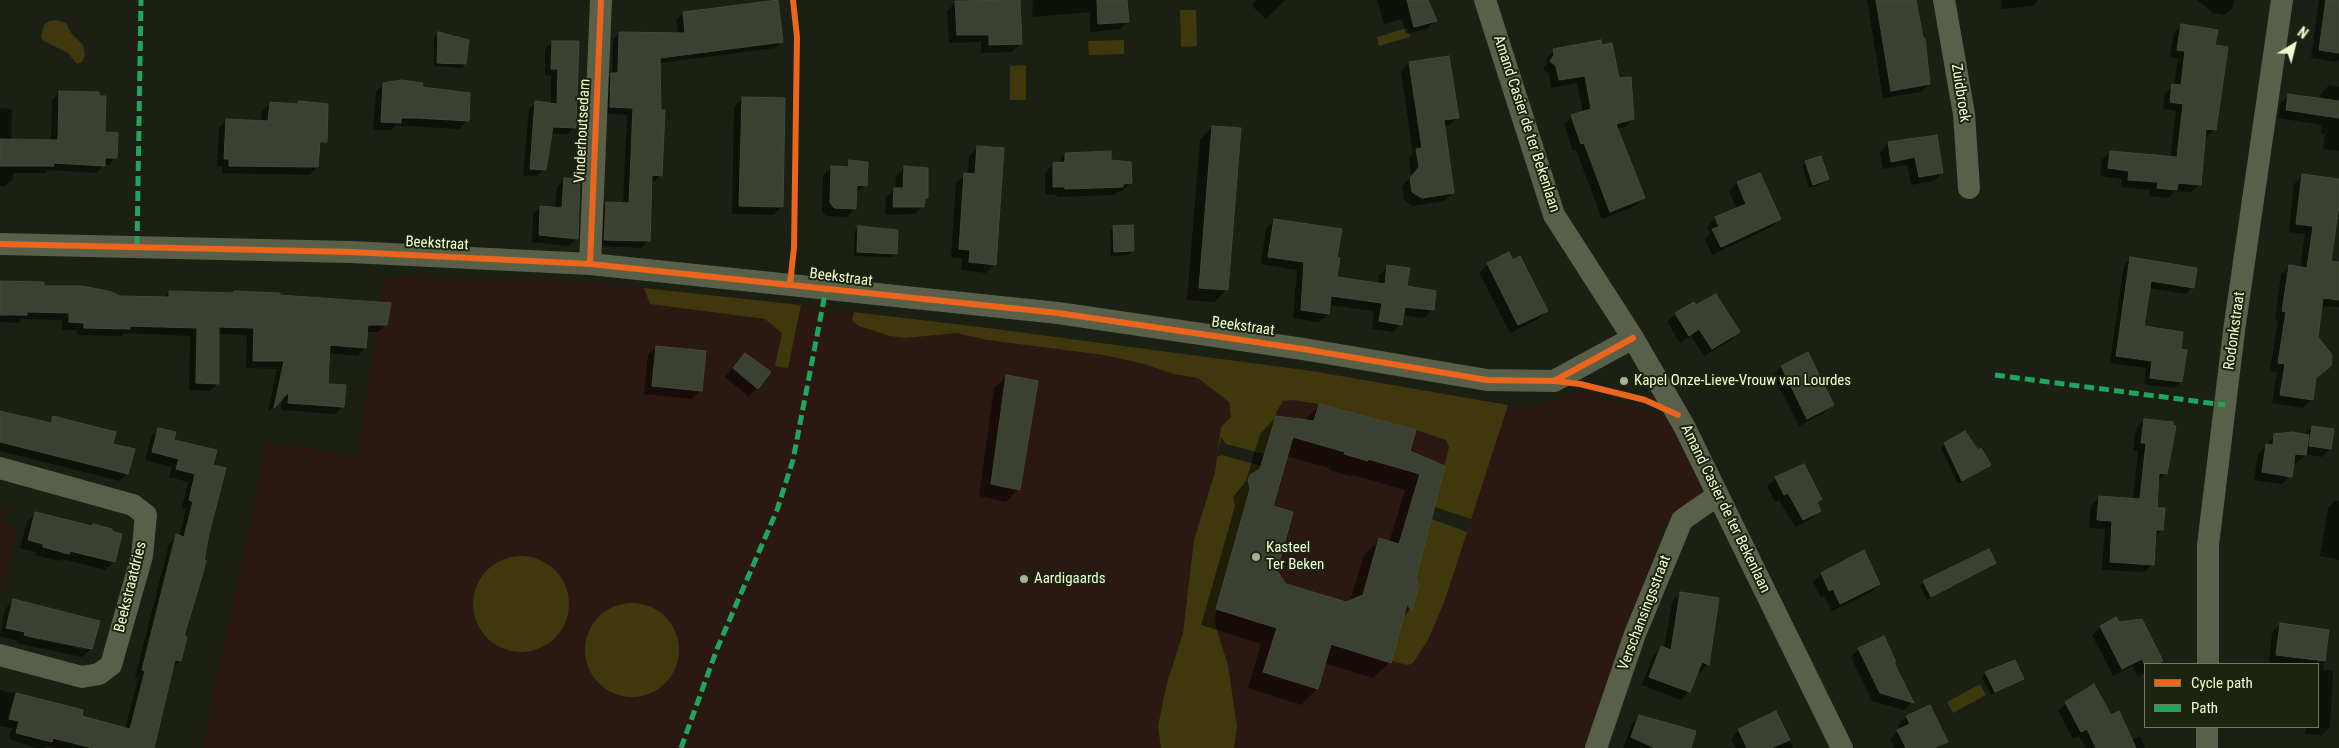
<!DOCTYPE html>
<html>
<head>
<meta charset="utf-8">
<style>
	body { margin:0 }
	#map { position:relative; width:2339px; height:748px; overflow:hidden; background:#1b1f14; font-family:"Roboto Condensed",sans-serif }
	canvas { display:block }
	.legend { position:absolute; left:2144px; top:663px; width:175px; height:65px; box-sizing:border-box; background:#1c240f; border:1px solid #707b5d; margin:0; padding:6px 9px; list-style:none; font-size:15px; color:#effed3 }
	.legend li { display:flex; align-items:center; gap:10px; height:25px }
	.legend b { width:25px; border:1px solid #707b5d }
	.north { position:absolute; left:2269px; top:20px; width:50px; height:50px; -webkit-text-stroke:4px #1c240f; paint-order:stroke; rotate:36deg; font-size:14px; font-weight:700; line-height:20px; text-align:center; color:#effed3 }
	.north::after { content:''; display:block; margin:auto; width:18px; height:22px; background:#effed3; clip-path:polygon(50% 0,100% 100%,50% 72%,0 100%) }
</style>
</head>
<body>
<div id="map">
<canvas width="2339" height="748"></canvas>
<ul class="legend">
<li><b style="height:6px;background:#eb651d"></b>Cycle path</li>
<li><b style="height:6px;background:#20a55d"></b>Path</li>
</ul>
<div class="north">N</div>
</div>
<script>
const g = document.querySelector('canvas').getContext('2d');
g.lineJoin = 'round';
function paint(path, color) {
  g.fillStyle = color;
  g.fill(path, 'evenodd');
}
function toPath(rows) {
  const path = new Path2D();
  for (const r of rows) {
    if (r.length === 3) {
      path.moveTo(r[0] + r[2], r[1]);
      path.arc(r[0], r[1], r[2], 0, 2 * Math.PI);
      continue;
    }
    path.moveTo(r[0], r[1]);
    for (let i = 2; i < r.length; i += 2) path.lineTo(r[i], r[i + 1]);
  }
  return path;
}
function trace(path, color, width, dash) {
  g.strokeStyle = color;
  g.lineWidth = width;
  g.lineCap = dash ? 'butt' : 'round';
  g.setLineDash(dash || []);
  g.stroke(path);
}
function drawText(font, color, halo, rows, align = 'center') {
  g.font = font + ' "Roboto Condensed",sans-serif';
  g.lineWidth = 4;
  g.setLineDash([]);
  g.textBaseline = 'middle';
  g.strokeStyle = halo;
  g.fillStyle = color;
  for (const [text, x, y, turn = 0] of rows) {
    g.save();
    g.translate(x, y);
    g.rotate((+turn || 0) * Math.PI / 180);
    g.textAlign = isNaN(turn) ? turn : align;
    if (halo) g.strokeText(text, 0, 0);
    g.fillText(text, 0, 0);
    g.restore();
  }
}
paint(toPath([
	[385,276,589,282,815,306,1312,371,1528,408,1580,391,1662,415,1684,440,1710,491,1678,512,1662,529,1586,748,202,748,267,442,357,456],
	[0,507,7,508,3,523,17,528,0,592]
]), '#2b1812');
paint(toPath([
	[1180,10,1196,10,1197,46,1181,47],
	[55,20,66,23,71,33,83,45,85,55,82,62,77,64,68,53,42,40,41,37,44,25,49,21],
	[1407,28,1410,37,1379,46,1377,37],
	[1124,40,1124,54,1089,55,1088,41],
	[1026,65,1026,100,1010,100,1010,66],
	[644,288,801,305,788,368,775,366,782,333,765,319,650,304],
	[854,312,988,328,1312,371,1508,405,1445,600,1429,638,1413,663,1408,665,1391,661,1407,604,1412,610,1419,585,1416,578,1449,447,1446,440,1416,430,1319,404,1292,400,1283,401,1277,411,1259,474,1248,480,1250,489,1216,609,1215,624,1228,665,1234,706,1237,726,1234,748,1161,748,1158,726,1167,683,1183,633,1194,540,1215,472,1221,427,1231,417,1229,402,1198,378,1173,374,1144,364,1104,355,987,340,957,333,905,338,890,336,859,326,852,320],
	[521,604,48],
	[632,650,47],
	[1980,684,1986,695,1953,713,1947,702]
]), '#3e380c');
paint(toPath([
	[1221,437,1226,444,1265,454,1261,466,1222,455,1217,457],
	[1435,507,1471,519,1467,532,1432,519]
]), '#1b1f14');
paint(toPath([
	[1033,0,1127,0,1128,21,1120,29,1090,32,1090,12,1032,17],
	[1256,0,1285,0,1266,19,1252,6],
	[1377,0,1429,0,1435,20,1427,29,1406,34,1402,19,1384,24],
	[1867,0,1915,0,1929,84,1921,92,1883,98],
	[2001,0,2037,0,2037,2,2033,6,2002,9],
	[2197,0,2234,0,2233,7,2225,15,2213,13],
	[2319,0,2339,0,2339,59,2336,62,2311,58],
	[956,2,1021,43,1012,52,981,53,981,42,949,43,947,11],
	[683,13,782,42,775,48,659,63,660,175,654,182,650,182,648,241,642,248,598,246,599,210,606,203,623,204,627,115,603,113,605,81,612,74,613,40,619,33,678,34,676,20],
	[2182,25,2214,46,2215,129,2207,137,2204,137,2199,184,2191,192,2175,191,2168,198,2150,196,2150,190,2121,187,2122,179,2100,176,2102,160,2110,152,2170,158,2176,111,2163,109,2165,93,2174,86,2178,59,2170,57,2174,33],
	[438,34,465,64,461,68,434,66,434,38],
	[552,42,576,103,583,96,582,105,575,112,575,127,568,134,550,134,544,169,537,176,523,176,529,109,536,102,551,104,551,76,545,75,545,49],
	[1554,51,1618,79,1633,119,1625,127,1617,129,1643,198,1635,206,1602,219,1576,150,1573,151,1564,124,1572,116,1583,113,1577,83,1551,88,1549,74,1543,69,1547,64,1546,59],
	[1409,63,1457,117,1449,126,1444,126,1453,193,1444,201,1413,206,1404,200,1402,187,1411,176,1409,158,1413,154,1401,71],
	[384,84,421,88,468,120,459,129,406,126,395,126,391,130,373,130,376,92],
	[2329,85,2339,87,2339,151,2323,149,2325,134,2321,134,2322,125,2278,118,2280,104,2289,95,2320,100,2321,94],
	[60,92,104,133,116,157,109,165,104,165,96,173,47,170,45,173,13,173,13,179,5,186,0,186,0,108,12,109,11,141,51,141,52,100],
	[742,98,781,207,773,215,732,214,734,107],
	[299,102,325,141,318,149,317,167,309,175,222,173,222,167,217,166,219,128,227,120,261,122,262,111,270,103,296,105],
	[1212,127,1227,289,1214,302,1187,300,1200,140],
	[1936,136,1942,173,1934,181,1911,185,1907,165,1883,169,1880,152,1888,143],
	[978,148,994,264,986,273,961,270,962,258,951,257,956,183,965,175,968,175,969,156],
	[1065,154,1110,162,1131,183,1122,191,1117,192,1114,195,1057,197,1057,195,1045,194,1045,173,1053,164,1057,164],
	[850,162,866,185,855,193,855,208,847,217,826,216,822,211,823,175,832,167,843,168],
	[1806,162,1827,179,1824,183,1809,188,1802,166],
	[905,168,928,183,927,197,923,201,923,206,915,214,885,215,886,198,895,189,896,176],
	[1760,175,1779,219,1771,227,1712,255,1705,239,1710,234,1707,227,1715,218,1737,209,1729,191,1737,183],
	[2303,175,2339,181,2339,217,2336,217,2329,262,2339,263,2339,307,2321,306,2316,338,2330,366,2315,379,2312,399,2303,408,2272,403,2277,372,2270,371,2278,320,2275,319,2281,275,2290,266,2300,268,2305,234,2289,232,2294,184],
	[564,179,577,238,569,246,532,242,533,215,540,207,555,208,557,187],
	[1274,220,1336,258,1336,278,1378,284,1379,275,1388,267,1406,287,1434,292,1432,310,1424,318,1402,315,1401,324,1393,332,1372,329,1374,311,1329,305,1328,314,1319,322,1293,318,1297,270,1261,264,1266,229],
	[859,227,896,254,892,257,854,256,855,231],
	[1114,227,1133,251,1129,255,1111,256,1110,231],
	[2131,258,2193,287,2186,294,2148,288,2143,327,2179,350,2181,381,2174,388,2144,384,2146,368,2110,363,2124,265],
	[1488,264,1547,311,1538,319,1510,333,1479,273],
	[0,283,119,298,163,299,169,292,232,295,234,293,279,296,386,324,378,332,366,332,365,348,358,356,328,353,326,385,343,406,335,414,281,410,283,397,268,412,277,369,246,368,247,335,218,334,218,383,210,391,189,390,190,336,124,333,121,336,77,335,77,330,62,330,62,320,22,319,18,323,0,322],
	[1694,304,1696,307,1738,332,1730,341,1704,356,1691,336,1680,343,1667,322,1676,314],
	[656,347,701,390,692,399,644,394,648,355],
	[1807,354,1833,404,1824,413,1799,426,1773,375,1781,367],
	[737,363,769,373,749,397,725,377],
	[1007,376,1018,489,1006,502,979,496,994,388],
	[1319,406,1444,467,1414,578,1418,585,1410,610,1402,618,1390,662,1373,678,1324,663,1317,689,1301,705,1248,688,1261,644,1201,625,1235,506,1233,497,1246,481,1260,434,1276,417,1304,421],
	[1286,456,1329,468,1329,470,1350,476,1352,475,1405,490,1389,542,1380,539,1364,555,1350,601,1346,603,1285,585,1275,571,1272,507],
	[0,412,47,424,54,417,112,445,127,474,120,481,0,451],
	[2144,420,2166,473,2157,482,2156,509,2162,530,2154,538,2153,564,2144,572,2102,570,2105,529,2089,528,2091,506,2099,497,2133,499,2138,451,2133,450,2136,429],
	[2312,427,2330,449,2322,457,2306,454,2297,463,2292,463,2290,476,2282,484,2254,480,2258,454,2275,435,2304,435],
	[159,429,172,441,215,451,183,637,185,638,180,661,172,669,153,748,55,748,47,746,44,748,36,748,9,739,12,728,0,726,0,690,82,711,80,717,125,729,138,679,135,678,169,544,177,536,179,537,186,509,182,508,188,482,169,477,172,467,145,460,151,437],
	[1972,441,1989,465,1958,484,1941,448,1945,444],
	[1776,478,1816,503,1819,510,1811,519,1795,527,1779,500,1775,502,1767,486],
	[2336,500,2339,501,2339,560,2320,556,2328,508],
	[35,514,114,562,105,570,62,559,60,561,35,555,36,552,20,548,27,522],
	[1994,563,1927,600,1920,586,1924,582],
	[1822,574,1879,584,1871,592,1832,611,1824,596,1821,598,1813,582],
	[1680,593,1708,664,1700,672,1697,671,1689,691,1681,700,1642,685,1653,656,1661,648,1664,649,1672,602],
	[14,600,91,649,82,657,25,645,17,643,17,641,0,636,5,609],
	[28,635,87,647,87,650,27,637],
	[2280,625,2328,631,2323,670,2333,671,2330,727,2322,735,2305,734,2306,727,2318,727,2318,664,2269,664,2272,633],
	[2101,627,2162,661,2158,664,2145,664,2145,673,2138,677,2133,666,2113,676,2092,635],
	[1859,649,1893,663,1912,702,1904,710,1872,701,1851,657],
	[1986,673,2023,679,1991,695,1982,677],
	[2066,703,2111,716,2131,741,2140,736,2145,748,2086,748,2079,736,2073,739,2058,711],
	[1775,712,1793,748,1736,748,1731,739,1739,730],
	[1640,716,1690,748,1623,748,1632,724],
	[1907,717,1946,741,1939,748,1894,748,1890,739,1900,730,1898,725]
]), '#0007');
const building = toPath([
	[778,0,783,42,660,58,661,110,665,110,662,176,652,175,650,241,604,240,606,202,629,203,633,108,610,107,611,73,618,73,619,32,685,33,683,12,778,0],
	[1020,0,1022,44,989,45,989,35,957,35,955,1,1020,0],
	[1097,0,1127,0,1129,22,1098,24,1097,0],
	[1407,0,1428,0,1437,21,1414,27,1407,0],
	[1876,0,1916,0,1923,38,1925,38,1930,84,1891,91,1876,0],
	[2326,0,2339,0,2339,53,2319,50,2326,0],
	[2181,24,2218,30,2215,45,2228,47,2216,130,2206,129,2201,185,2178,183,2177,190,2157,188,2158,182,2128,180,2129,171,2108,168,2110,151,2177,157,2183,104,2170,102,2172,84,2181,85,2185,51,2177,50,2181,24],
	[438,32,469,40,466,64,437,63,438,32],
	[1601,40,1602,45,1612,43,1619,78,1631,77,1634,119,1616,124,1645,198,1610,212,1584,143,1581,144,1571,115,1591,109,1585,76,1559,80,1556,66,1550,61,1554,55,1553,49,1601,40],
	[552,41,579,41,576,128,553,127,546,170,530,169,535,101,557,104,558,69,551,69,552,41],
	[1449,56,1459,118,1444,120,1454,193,1422,198,1412,192,1410,178,1419,167,1416,149,1422,148,1409,62,1449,56],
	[401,80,423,83,422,87,470,93,469,121,416,118,401,118,401,123,381,122,383,83,401,80],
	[59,91,99,92,99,96,106,96,105,132,118,133,117,158,105,158,105,166,53,163,54,166,0,166,0,139,58,140,59,91],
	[2288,94,2339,101,2339,118,2286,110,2288,94],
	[742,97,785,98,783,207,739,206,742,97],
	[298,101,328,104,327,142,320,142,318,167,229,166,229,159,224,159,226,119,268,121,270,102,298,104,298,101],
	[1212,126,1241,128,1228,290,1199,288,1212,126],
	[1937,135,1943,173,1919,177,1915,157,1891,162,1888,142,1937,135],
	[977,146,1004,148,996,265,969,262,970,250,959,249,964,173,975,174,977,146],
	[1111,151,1111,160,1131,162,1132,183,1123,184,1123,187,1065,189,1065,187,1053,187,1053,163,1065,162,1065,153,1111,151],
	[1821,156,1829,179,1813,185,1805,161,1821,156],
	[849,160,868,162,867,186,857,185,856,209,834,208,830,202,831,166,848,167,849,160],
	[904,166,928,168,928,198,925,198,924,207,893,207,894,188,903,188,904,166],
	[1760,173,1781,219,1721,247,1712,229,1719,227,1715,217,1746,204,1737,182,1760,173],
	[2302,174,2339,179,2339,206,2331,261,2339,262,2339,300,2323,298,2318,337,2332,355,2331,366,2316,378,2313,400,2280,395,2285,364,2278,363,2286,312,2282,311,2289,265,2307,268,2313,226,2296,224,2302,174],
	[564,178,580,179,578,239,539,235,540,206,562,208,564,178],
	[1274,219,1342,229,1337,257,1340,258,1337,277,1385,284,1387,265,1410,268,1407,286,1436,291,1434,310,1405,307,1402,325,1379,321,1382,303,1331,296,1329,314,1301,310,1304,262,1268,257,1274,219],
	[1133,225,1134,251,1114,252,1113,226,1133,225],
	[858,226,898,230,897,254,857,252,858,226],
	[1509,252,1513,260,1520,256,1548,311,1518,325,1487,263,1509,252],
	[2130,257,2197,268,2194,288,2151,281,2144,326,2183,332,2181,349,2187,350,2182,382,2150,378,2152,361,2116,356,2130,257],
	[0,281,44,282,44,286,82,286,112,292,119,296,169,297,169,291,234,293,234,291,280,293,280,295,391,303,387,325,368,325,366,348,330,345,328,384,346,385,344,407,288,403,289,392,274,408,284,361,253,361,254,328,219,327,219,384,196,383,197,328,130,326,130,329,84,328,84,323,69,322,69,313,27,312,27,315,0,315,0,281],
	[1716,294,1740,332,1712,349,1699,329,1689,336,1675,313,1694,302,1696,305,1716,294],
	[656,346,706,351,702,391,652,386,656,346],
	[1808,352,1834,405,1807,419,1781,366,1808,352],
	[745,353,771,372,758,389,733,368,745,353],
	[1006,375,1038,381,1020,490,991,484,1006,375],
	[1319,404,1416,430,1410,451,1445,466,1416,578,1419,585,1412,611,1407,604,1391,663,1331,644,1318,689,1263,672,1277,628,1216,609,1250,489,1248,480,1250,475,1260,469,1276,416,1314,421,1319,404],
	[1293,437,1345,452,1344,454,1368,461,1368,459,1420,474,1399,544,1379,538,1363,595,1346,602,1286,584,1277,571,1293,512,1273,506,1293,437],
	[0,411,51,423,53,416,116,432,113,444,135,449,128,474,0,442,0,411],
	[2144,419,2173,422,2173,425,2176,426,2167,474,2159,473,2157,508,2165,508,2163,530,2156,530,2154,565,2110,562,2112,521,2097,520,2099,496,2140,499,2146,443,2141,443,2144,419],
	[2312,426,2334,429,2331,449,2309,446,2312,426],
	[158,428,176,432,174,440,217,450,213,465,226,468,209,534,204,560,206,560,203,573,184,636,187,637,181,661,175,660,154,748,93,748,53,738,52,742,16,733,19,721,9,719,16,693,83,710,82,716,130,729,145,671,142,670,176,534,184,537,193,502,189,500,195,474,176,469,179,459,152,452,158,428],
	[1965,431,1978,450,1981,448,1991,465,1962,481,1944,443,1965,431],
	[2292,432,2309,435,2306,455,2295,454,2292,477,2262,472,2266,444,2273,445,2274,434,2292,432],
	[1804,464,1822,499,1817,502,1821,511,1803,520,1788,493,1784,495,1775,477,1804,464],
	[35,512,92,526,93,524,112,529,112,531,122,534,115,562,70,551,69,554,43,547,43,544,28,540,35,512],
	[1989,549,1996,563,1931,597,1923,581,1989,549],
	[1864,550,1880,584,1840,604,1833,589,1829,591,1821,573,1864,550],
	[1680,592,1719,598,1709,665,1702,662,1690,692,1649,677,1661,646,1671,650,1680,592],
	[13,599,100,621,92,649,33,637,24,635,25,632,6,628,13,599],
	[2116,617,2119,622,2142,619,2163,661,2157,664,2145,664,2145,666,2142,659,2122,669,2100,626,2116,617],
	[2280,623,2329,630,2325,661,2276,655,2280,623],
	[1884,636,1896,662,1894,663,1914,703,1880,693,1858,648,1884,636],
	[2015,660,2024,679,1995,692,1985,672,2015,660],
	[2094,684,2111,715,2119,711,2136,748,2096,748,2087,729,2081,732,2065,702,2094,684],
	[1930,705,1948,742,1934,748,1906,748,1897,730,1910,724,1906,716,1930,705],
	[1776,711,1790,740,1771,748,1747,748,1738,729,1776,711],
	[1639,715,1696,731,1691,748,1655,748,1631,737,1639,715]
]);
paint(building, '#3b4132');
trace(building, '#424a36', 1);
trace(toPath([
	[1485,0,1554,215,1633,338,1684,426,1842,748],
	[1944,0,1964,114,1969,188],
	[0,244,351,252,590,264,1058,313,1303,349,1487,380,1554,381,1633,338],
	[590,264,601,0],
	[0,468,133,505,146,515,142,556,111,665,99,674,82,677,0,655],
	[2208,664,2208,545,2234,331,2282,0],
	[1596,748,1635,634,1682,520,1718,495],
	[2207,748,2207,727]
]), '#596049', 22);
trace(toPath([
	[137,246,141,0],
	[1995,375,2225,405],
	[681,748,717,649,777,510,793,460,826,289]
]), '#20a55d', 5, [10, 5]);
trace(toPath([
	[0,244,351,252,590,264,1058,313,1303,349,1487,380,1554,381,1633,338],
	[590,264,601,0],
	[790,284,794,248,797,37,793,0],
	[1554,381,1580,384,1645,400,1678,415]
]), '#eb651d', 6);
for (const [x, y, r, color] of [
	[1624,381,5,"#a5b090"],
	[1256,557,5,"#a5b090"],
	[1024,579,5,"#a5b090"]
]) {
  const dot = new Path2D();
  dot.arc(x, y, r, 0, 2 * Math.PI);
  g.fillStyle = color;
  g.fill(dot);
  trace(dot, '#1c240f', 2);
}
drawText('15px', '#effed3', '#1c240f', [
	["Zuidbroek",1960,93,81],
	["Amand Casier de ter Bekenlaan",1526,124,72],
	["Vinderhoutsedam",583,131,-87],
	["Beekstraat",437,244,3],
	["Beekstraat",841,278,7],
	["Beekstraat",1243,327,8],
	["Rodonkstraat",2235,331,-82],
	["Amand Casier de ter Bekenlaan",1725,509,64],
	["Beekstraatdries",131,587,-76],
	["Verschansingsstraat",1645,613,-69]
]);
drawText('15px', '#effed3', '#1c240f', [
	["Kapel Onze-Lieve-Vrouw van Lourdes",1634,381],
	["Kasteel",1266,548],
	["Ter Beken",1266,565],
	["Aardigaards",1034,579]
], 'left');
</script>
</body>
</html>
